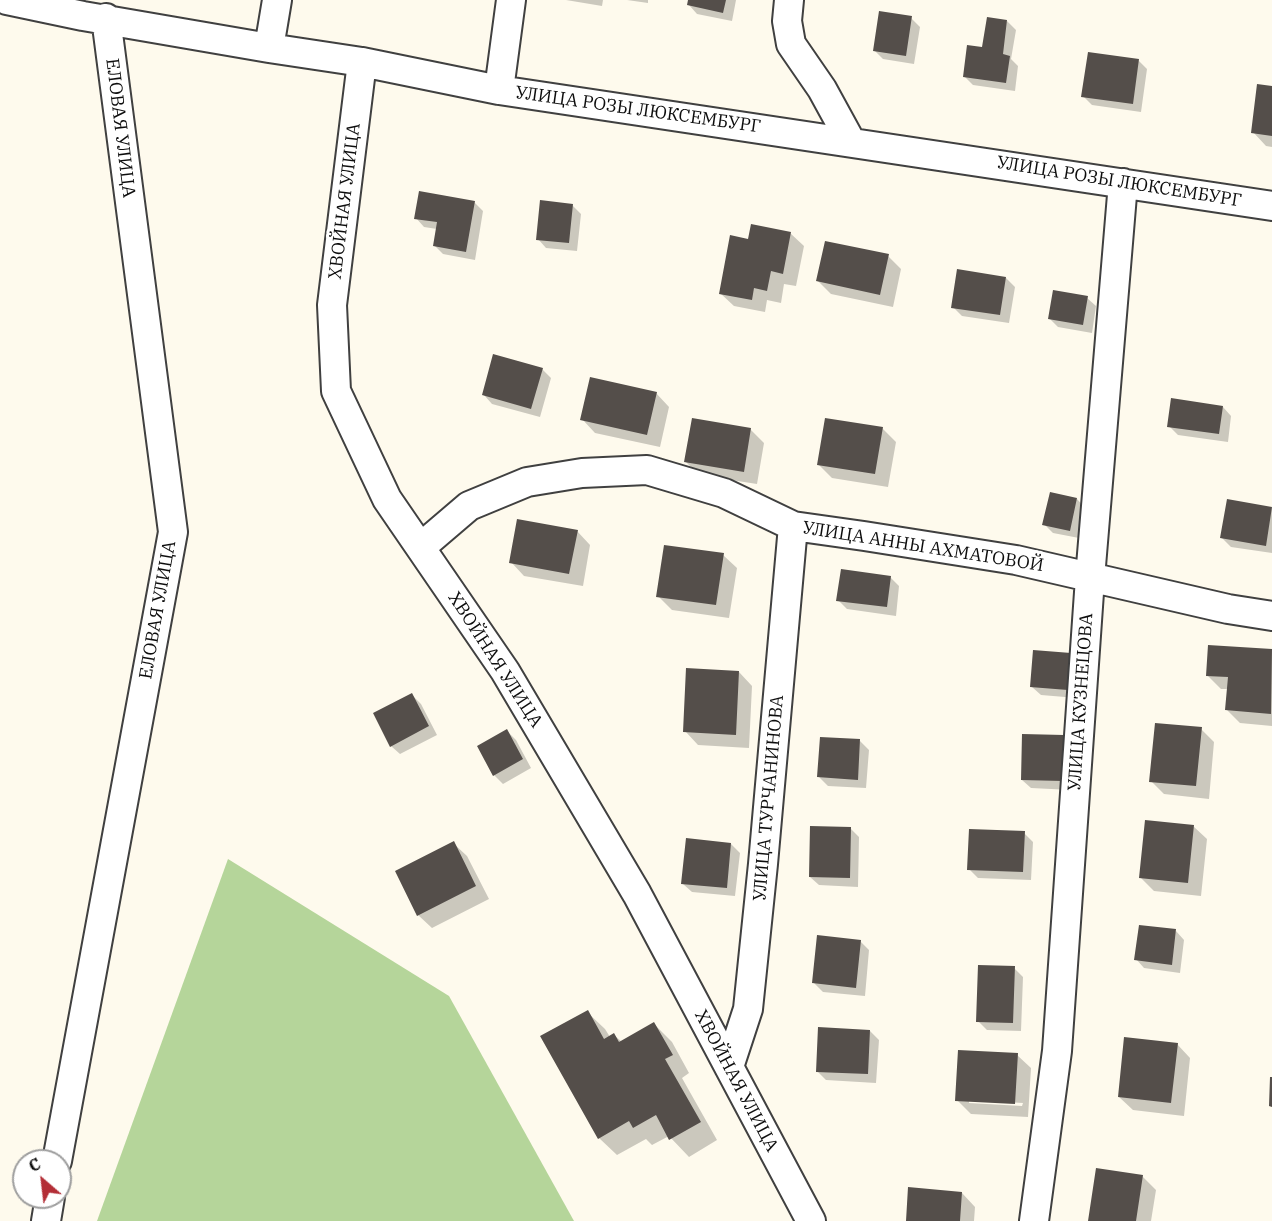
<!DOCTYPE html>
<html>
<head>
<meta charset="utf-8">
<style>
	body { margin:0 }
	#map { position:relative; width:1272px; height:1221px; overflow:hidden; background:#fefaed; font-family:"IBM Plex Serif",serif }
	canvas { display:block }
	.north { position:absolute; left:12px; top:1149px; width:60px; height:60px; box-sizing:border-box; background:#fff; border:2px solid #9e9e9e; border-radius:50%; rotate:332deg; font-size:16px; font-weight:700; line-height:24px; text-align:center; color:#0d0d0d }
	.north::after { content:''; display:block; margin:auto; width:21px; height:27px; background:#b32e36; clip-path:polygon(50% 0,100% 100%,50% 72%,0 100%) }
</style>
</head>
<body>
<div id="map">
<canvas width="1272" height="1221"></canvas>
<div class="north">С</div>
</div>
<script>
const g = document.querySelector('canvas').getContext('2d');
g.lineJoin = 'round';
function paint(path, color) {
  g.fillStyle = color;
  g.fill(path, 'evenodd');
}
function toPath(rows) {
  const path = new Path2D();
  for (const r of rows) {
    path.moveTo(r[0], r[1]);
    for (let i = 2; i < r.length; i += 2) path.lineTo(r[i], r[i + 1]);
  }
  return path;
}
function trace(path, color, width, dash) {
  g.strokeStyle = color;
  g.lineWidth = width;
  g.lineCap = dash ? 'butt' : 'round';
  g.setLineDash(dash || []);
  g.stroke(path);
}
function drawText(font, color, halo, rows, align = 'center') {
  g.font = font + ' "IBM Plex Serif",serif';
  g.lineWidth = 6;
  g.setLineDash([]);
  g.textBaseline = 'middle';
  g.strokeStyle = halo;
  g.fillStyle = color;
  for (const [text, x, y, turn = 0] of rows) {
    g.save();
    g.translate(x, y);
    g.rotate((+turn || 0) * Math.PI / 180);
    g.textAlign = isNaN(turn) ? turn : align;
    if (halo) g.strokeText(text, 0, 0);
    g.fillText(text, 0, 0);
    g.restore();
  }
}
paint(toPath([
	[228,859,449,996,574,1221,97,1221]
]), '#b5d59a');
paint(toPath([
	[566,0,603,0,602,6],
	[627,0,648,0,648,3],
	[690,0,736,0,732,21,697,14,689,5],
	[911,18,920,27,914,64,883,59,874,50],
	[1007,21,1016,30,1011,59,1018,66,1015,91,973,85,964,76,984,49],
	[1138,60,1147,69,1141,112,1092,105,1083,96],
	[1272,88,1272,147,1266,146,1253,132],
	[474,202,483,211,475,260,443,254,435,246,437,229,424,227,416,218],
	[572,205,581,214,577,251,546,248,538,239],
	[790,233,804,246,796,286,784,284,781,303,767,300,765,312,734,306,720,293,750,240],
	[888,256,901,269,893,307,831,294,818,281],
	[1006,278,1015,287,1009,323,962,316,953,307],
	[1087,298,1096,306,1092,333,1058,327,1049,318],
	[542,369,551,378,540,417,492,404,484,395],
	[656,393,669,407,660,447,595,433,582,419],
	[1223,407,1231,416,1228,442,1178,435,1169,426],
	[882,428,896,442,888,487,832,478,819,465],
	[750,429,764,443,757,484,699,475,686,462],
	[1077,499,1085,508,1079,538,1053,533,1044,524],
	[1228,501,1272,508,1272,553,1231,547,1222,538],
	[577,531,590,545,583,586,524,576,511,562],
	[723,555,737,568,729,618,672,610,658,596],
	[890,577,899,586,896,616,847,609,838,600],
	[1210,646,1272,651,1272,726,1240,723,1227,710,1228,689,1221,689,1207,675],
	[1035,652,1077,698,1041,695,1032,687],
	[739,672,752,686,749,748,698,745,685,731],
	[412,695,421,704,437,735,400,754,391,746],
	[1201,729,1214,742,1209,799,1164,794,1151,781],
	[507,731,516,740,531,768,503,784,494,775],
	[1064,737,1072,745,1071,790,1031,788,1022,780],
	[860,741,869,750,866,788,828,786,819,777],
	[1193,826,1207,839,1201,896,1154,891,1141,878],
	[850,828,859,837,858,887,819,885,810,877],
	[1024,833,1033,842,1031,880,978,878,969,869],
	[453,843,467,856,489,899,432,928,418,915],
	[731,844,740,853,735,896,692,892,683,884],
	[1176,931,1184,940,1180,973,1144,968,1136,959],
	[860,941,869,950,865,996,823,992,814,983],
	[1014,968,1023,977,1021,1031,987,1030,978,1021],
	[587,1012,605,1029,610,1037,614,1035,622,1042,654,1024,672,1042,689,1073,682,1078,717,1140,689,1157,669,1136,652,1145,646,1139,617,1155,599,1138],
	[870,1031,879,1040,876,1083,826,1080,817,1071],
	[1177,1044,1190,1058,1184,1116,1133,1110,1119,1097],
	[1017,1055,1031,1068,1028,1117,971,1114,957,1100],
	[969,1100,1023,1103,1022,1106,969,1103],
	[1142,1176,1156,1190,1151,1221,1090,1221],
	[962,1193,975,1207,974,1221,907,1221]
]), '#0003');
paint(toPath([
	[688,0,726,0,723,13,687,5],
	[879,11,912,16,906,56,873,51],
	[987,17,1007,20,1003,54,1010,56,1006,83,963,77,967,45,982,47],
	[1088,52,1139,59,1133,104,1081,97],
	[1257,84,1272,86,1272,136,1251,133],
	[419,191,475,201,466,252,433,246,437,222,414,219],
	[540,200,573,204,569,243,536,240],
	[751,224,791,232,783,274,771,271,767,291,754,288,752,300,719,294,730,235,748,239],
	[825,241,889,254,880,295,816,281],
	[957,269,1006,277,1000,315,951,308],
	[1053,290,1088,296,1083,325,1048,319],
	[493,354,543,368,531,409,482,395],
	[590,377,657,392,647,435,580,420],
	[1171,398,1223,406,1219,434,1167,427],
	[692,418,751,428,744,472,684,462],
	[825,418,883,427,875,474,817,465],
	[1050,492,1077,498,1070,531,1042,525],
	[1227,499,1272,507,1266,546,1220,538],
	[517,519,578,530,569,574,509,563],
	[664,545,724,553,716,605,656,597],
	[841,569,891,576,887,607,836,601],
	[1208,645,1272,649,1271,714,1225,710,1228,677,1206,676],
	[1033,650,1071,653,1068,690,1030,687],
	[686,668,739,671,736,735,683,732],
	[412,693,429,726,390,747,373,713],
	[1155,723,1202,727,1196,786,1149,782],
	[507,729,523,759,493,776,477,746],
	[1022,734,1064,735,1063,781,1021,780],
	[820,737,860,739,858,780,817,777],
	[1145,820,1194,825,1188,883,1139,878],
	[810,826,851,827,850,878,809,877],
	[969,829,1025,831,1023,872,967,870],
	[686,838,731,843,727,888,681,884],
	[454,841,476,886,417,916,395,871],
	[1139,925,1176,929,1172,965,1134,960],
	[817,935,861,940,856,988,812,983],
	[978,965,1015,966,1013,1023,976,1022],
	[588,1010,604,1039,614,1033,619,1042,654,1022,673,1055,665,1059,701,1122,669,1140,656,1115,633,1128,629,1121,598,1139,540,1036],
	[818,1027,870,1030,868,1074,816,1072],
	[1124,1037,1178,1043,1171,1103,1118,1097],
	[958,1050,1018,1053,1015,1104,955,1101],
	[1270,1077,1272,1077,1272,1107,1269,1106],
	[1096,1168,1143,1175,1136,1221,1088,1221],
	[908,1187,962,1192,960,1221,906,1221]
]), '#544e4a');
const minor = toPath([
	[7,0,83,16,269,48,362,62,499,90,1272,206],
	[789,0,787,21,791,44,822,89,851,142],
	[269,48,277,0],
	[362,62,332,305,336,391,387,499,505,671,637,894,811,1221],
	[499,90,511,0],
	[421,547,469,506,527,482,582,473,647,470,724,493,793,526,864,536,1016,560,1228,609,1272,616],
	[729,1067,748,1009,763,864,793,526],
	[57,1161,173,532,106,18],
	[46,1221,50,1197],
	[1034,1221,1057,1051,1090,578,1123,183]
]);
trace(minor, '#404040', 32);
trace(minor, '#fff', 28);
drawText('18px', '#0d0d0d', '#fff', [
	["УЛИЦА РОЗЫ ЛЮКСЕМБУРГ",638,110,8],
	["ЕЛОВАЯ УЛИЦА",120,128,83],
	["УЛИЦА РОЗЫ ЛЮКСЕМБУРГ",1119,182,9],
	["ХВОЙНАЯ УЛИЦА",345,201,-83],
	["УЛИЦА АННЫ АХМАТОВОЙ",923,547,9],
	["ЕЛОВАЯ УЛИЦА",158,610,-80],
	["ХВОЙНАЯ УЛИЦА",495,660,57],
	["УЛИЦА КУЗНЕЦОВА",1081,702,-86],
	["УЛИЦА ТУРЧАНИНОВА",769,798,-85],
	["ХВОЙНАЯ УЛИЦА",736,1081,62]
]);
</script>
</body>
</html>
